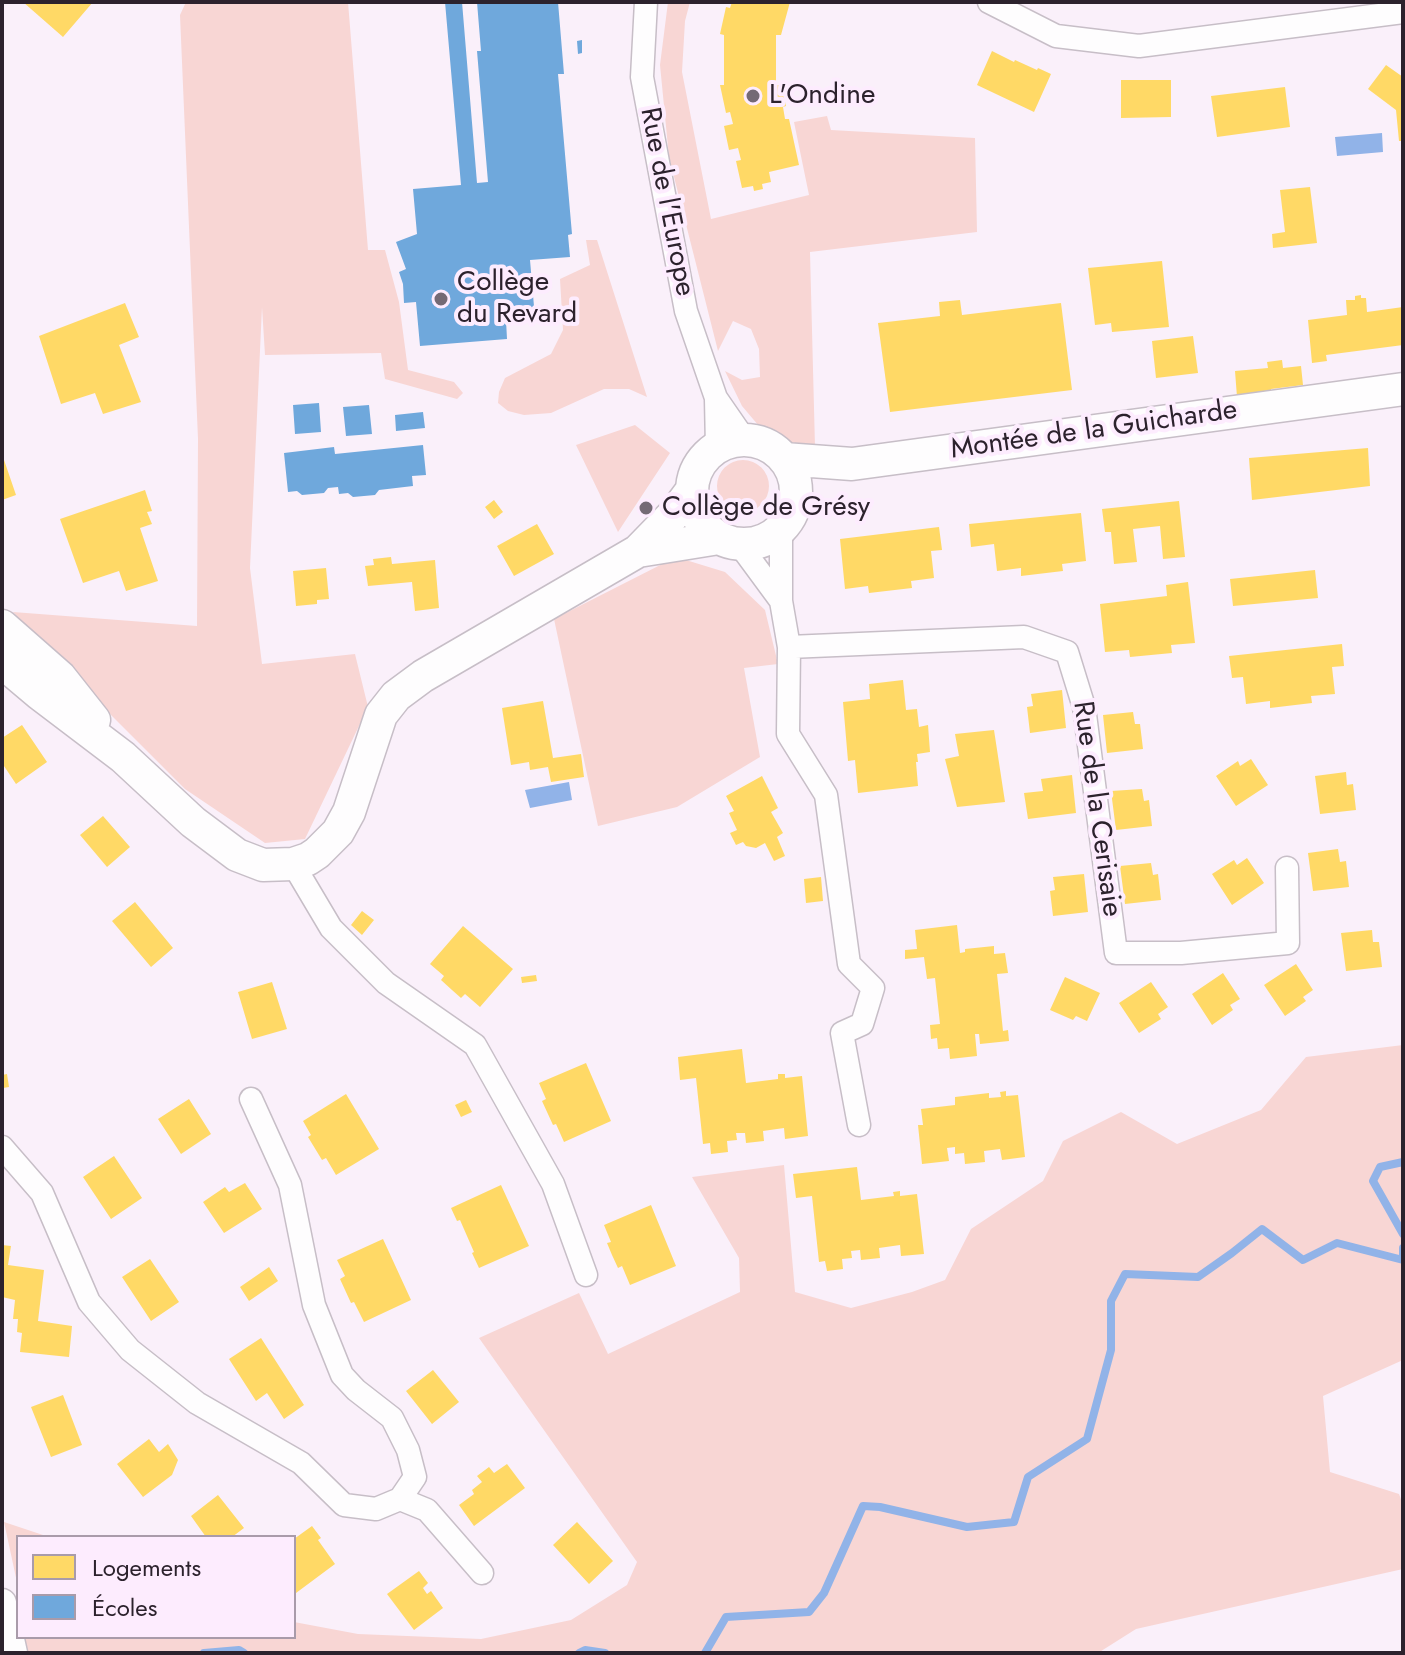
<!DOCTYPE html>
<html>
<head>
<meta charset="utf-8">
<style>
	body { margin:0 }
	#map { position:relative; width:1405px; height:1655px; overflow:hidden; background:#faf0fa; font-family:Jost,sans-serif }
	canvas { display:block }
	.frame { position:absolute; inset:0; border:4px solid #2c222d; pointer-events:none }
	.legend { position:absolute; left:16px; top:1535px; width:280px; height:104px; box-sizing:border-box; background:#fdecfe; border:2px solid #a99baa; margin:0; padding:10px 14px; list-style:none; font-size:24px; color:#2c222d }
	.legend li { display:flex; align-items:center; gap:16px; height:40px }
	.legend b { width:40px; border:2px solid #a99baa }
</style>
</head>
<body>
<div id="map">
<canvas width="1405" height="1655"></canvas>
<div class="frame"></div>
<ul class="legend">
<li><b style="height:22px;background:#ffd966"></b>Logements</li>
<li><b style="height:22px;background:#6fa8dc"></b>Écoles</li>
</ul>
</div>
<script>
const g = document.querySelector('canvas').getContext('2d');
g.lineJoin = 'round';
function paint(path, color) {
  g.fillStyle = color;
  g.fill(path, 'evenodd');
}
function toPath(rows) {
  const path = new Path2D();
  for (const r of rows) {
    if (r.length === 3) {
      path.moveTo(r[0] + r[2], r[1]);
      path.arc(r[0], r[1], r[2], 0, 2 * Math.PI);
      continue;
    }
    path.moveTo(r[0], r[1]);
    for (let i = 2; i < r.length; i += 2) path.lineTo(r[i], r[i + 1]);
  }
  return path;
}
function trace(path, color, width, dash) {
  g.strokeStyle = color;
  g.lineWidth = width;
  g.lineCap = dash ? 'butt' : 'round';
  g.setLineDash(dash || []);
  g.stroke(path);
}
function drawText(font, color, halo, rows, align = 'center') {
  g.font = font + ' Jost,sans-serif';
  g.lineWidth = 8;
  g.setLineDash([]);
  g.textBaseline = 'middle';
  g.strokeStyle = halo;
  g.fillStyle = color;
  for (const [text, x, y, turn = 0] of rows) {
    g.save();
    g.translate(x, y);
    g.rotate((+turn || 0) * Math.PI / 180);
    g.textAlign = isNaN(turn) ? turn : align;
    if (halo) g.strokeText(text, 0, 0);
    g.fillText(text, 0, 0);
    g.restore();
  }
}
paint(toPath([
	[186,2,348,2,368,250,385,250,399,302,408,370,454,382,463,393,457,399,385,379,381,353,265,355,262,307,250,568,262,664,355,654,368,707,305,839,265,843,185,789,107,711,13,612,197,626,198,439,180,15],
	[668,2,690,2,685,21,682,72,711,219,809,195,794,122,827,116,831,130,975,138,977,232,810,252,815,447,798,453,787,441,764,432,742,406,725,371,742,380,760,377,759,349,751,329,733,321,718,351,669,157,660,65],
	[586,240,597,240,647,397,629,389,604,389,551,413,524,415,508,411,498,403,499,392,505,378,551,354,563,330,560,279,590,265],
	[635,425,670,453,618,532,576,445],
	[743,486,26],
	[676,557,725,572,765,610,778,664,744,668,760,757,677,807,598,826,554,619],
	[1403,1045,1403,1360,1323,1396,1330,1472,1399,1494,1403,1505,1403,1569,1136,1629,1098,1653,2,1653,18,1637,294,1637,294,1622,358,1634,481,1639,571,1620,627,1585,637,1562,479,1338,579,1293,608,1354,740,1292,739,1258,692,1177,784,1165,795,1292,851,1308,912,1292,945,1280,971,1229,1043,1181,1063,1141,1121,1112,1177,1144,1261,1110,1306,1057],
	[4,1522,49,1537,18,1537,18,1587]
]), '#f8d6d4');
paint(toPath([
	[1382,133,1383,152,1337,156,1335,137],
	[569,782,572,800,530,808,525,790]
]), '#91b3e8');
paint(toPath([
	[23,2,93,2,63,37],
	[732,2,790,2,781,35,776,35,776,85,781,85,786,106,783,107,785,119,789,119,799,165,769,172,771,182,762,184,763,189,754,191,753,186,742,188,736,161,741,160,738,148,729,150,724,126,733,124,730,112,726,113,720,85,724,85,724,35,720,34,726,7,730,8],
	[992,51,1014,62,1015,60,1037,70,1038,68,1051,74,1034,112,977,85],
	[1386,65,1403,77,1403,141,1399,141,1396,110,1368,89],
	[1121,80,1171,80,1171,117,1121,118],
	[1285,87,1290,127,1217,137,1211,96],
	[1310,187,1317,243,1273,248,1272,234,1285,232,1280,190],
	[1162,261,1169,327,1112,332,1111,323,1095,325,1088,268],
	[1361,295,1361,298,1366,298,1367,312,1403,307,1403,345,1326,355,1327,361,1312,363,1308,320,1347,315,1346,300,1355,300,1355,296],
	[960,300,962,315,1061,303,1072,390,890,412,878,323,940,316,939,302],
	[125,303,139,337,119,345,141,402,103,414,95,393,61,404,39,336],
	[1193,336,1198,373,1156,378,1152,341],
	[1282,360,1283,368,1301,366,1303,385,1271,389,1271,393,1237,397,1235,371,1268,368,1267,362],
	[1368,448,1370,486,1252,500,1249,458],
	[2,454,16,495,2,500],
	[145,490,152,511,147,512,152,524,140,528,158,581,126,591,119,571,83,583,60,519],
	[494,500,503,512,494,519,485,507],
	[1179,501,1185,557,1163,559,1160,526,1133,529,1137,562,1114,564,1111,532,1105,532,1102,509],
	[1081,513,1086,561,1062,564,1063,571,1021,576,1021,568,997,571,994,544,971,547,969,524],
	[537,524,554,554,514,576,497,546],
	[939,527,942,550,931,551,934,578,911,581,912,588,869,593,868,586,845,589,840,539],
	[391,557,392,564,435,560,439,608,415,611,412,582,368,586,365,566,374,565,373,559],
	[326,568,329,599,317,600,317,604,296,606,293,571],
	[1315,570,1318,598,1233,606,1230,579],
	[1188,582,1195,643,1171,645,1172,653,1130,657,1129,650,1105,652,1100,604,1167,596,1166,585],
	[1342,644,1344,666,1332,667,1335,694,1311,696,1312,703,1270,708,1270,701,1246,704,1243,677,1232,678,1229,656],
	[903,680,906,710,917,709,919,727,928,725,930,752,917,754,918,762,916,762,918,786,858,793,855,760,848,761,843,702,870,699,869,684],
	[1062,690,1066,728,1030,733,1027,707,1033,706,1031,694],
	[543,701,553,758,581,754,584,777,551,782,548,767,530,770,529,762,511,765,502,708],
	[1133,712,1135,724,1140,724,1143,749,1107,753,1103,715],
	[22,725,47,762,16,784,2,763,2,738],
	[994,730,1005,802,957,807,945,759,959,756,955,734],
	[1251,759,1268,785,1236,806,1216,776,1238,761,1240,766],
	[1346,772,1347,785,1353,784,1356,810,1320,814,1315,776],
	[1072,775,1076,813,1028,819,1024,793,1043,791,1041,779],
	[762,776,778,808,771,812,783,833,777,837,785,856,774,861,765,843,756,848,746,846,743,842,736,845,730,833,737,830,729,813,734,811,726,796],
	[1142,789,1144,801,1149,800,1152,826,1116,830,1111,791],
	[103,816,130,847,107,867,80,835],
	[1338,849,1340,862,1346,861,1349,887,1313,891,1308,853],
	[1247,858,1264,883,1232,905,1212,874,1234,860,1237,865],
	[1151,863,1153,875,1158,874,1161,900,1125,904,1120,866],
	[1084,874,1088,912,1053,916,1050,891,1055,890,1053,877],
	[821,877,823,901,806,903,804,879],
	[135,902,173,948,151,967,112,921],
	[362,911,374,920,362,935,351,925],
	[957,925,960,953,965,952,965,949,994,946,994,954,1005,953,1008,973,997,974,1003,1031,1008,1030,1009,1041,980,1044,979,1034,975,1034,977,1056,950,1059,949,1048,938,1049,937,1038,931,1039,930,1025,940,1024,935,978,927,979,924,957,905,959,905,950,917,949,915,930],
	[463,926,513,969,480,1007,465,994,461,998,452,990,441,980,444,976,430,964],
	[1372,930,1373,942,1379,942,1382,967,1346,971,1341,933],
	[1296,964,1313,990,1303,997,1306,1001,1285,1016,1264,985],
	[1223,973,1240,999,1230,1005,1233,1010,1212,1025,1192,994],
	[536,975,537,981,522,983,521,977],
	[1065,977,1100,993,1087,1021,1076,1016,1073,1020,1050,1010],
	[272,982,287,1029,252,1039,238,992],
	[1151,982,1168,1007,1158,1014,1161,1019,1139,1033,1119,1003],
	[742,1049,746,1083,778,1079,778,1074,785,1074,785,1078,802,1076,808,1136,785,1139,784,1128,763,1131,764,1141,746,1143,745,1133,736,1133,737,1140,727,1141,728,1152,711,1154,710,1143,703,1144,696,1078,680,1080,678,1057],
	[586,1063,611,1121,564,1142,556,1124,553,1125,542,1101,546,1099,539,1083],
	[7,1074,9,1087,3,1088,2,1075],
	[1006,1091,1006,1096,1018,1095,1025,1157,1002,1160,1000,1149,984,1151,985,1162,965,1164,964,1153,955,1154,955,1147,947,1148,949,1161,922,1164,918,1125,923,1125,921,1109,955,1105,955,1097,989,1093,989,1098,1001,1097,1000,1092],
	[346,1094,379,1149,336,1175,326,1158,322,1160,308,1137,311,1135,303,1121],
	[189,1099,211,1134,181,1154,158,1119],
	[466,1100,472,1112,461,1117,455,1105],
	[114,1156,142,1198,111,1219,83,1177],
	[857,1167,861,1200,894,1196,893,1192,900,1191,900,1196,917,1194,924,1254,901,1256,900,1245,879,1248,880,1258,861,1260,860,1250,851,1251,852,1258,842,1259,843,1269,827,1271,825,1261,819,1262,812,1196,796,1198,793,1174],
	[245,1183,262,1209,224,1233,203,1202,225,1187,229,1192],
	[501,1185,529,1246,479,1268,472,1253,474,1252,460,1220,457,1221,451,1208],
	[651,1205,676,1266,630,1285,622,1266,618,1268,612,1255,607,1243,611,1242,604,1225],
	[383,1239,411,1300,364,1322,354,1302,351,1303,340,1279,345,1276,337,1260],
	[2,1245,11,1246,8,1265,44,1270,38,1321,72,1326,69,1357,20,1352,22,1333,17,1332,18,1319,13,1319,15,1300,2,1297],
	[150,1259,179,1302,151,1321,122,1277],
	[269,1267,278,1281,249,1301,240,1287],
	[261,1338,304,1405,284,1419,267,1393,256,1401,229,1359],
	[433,1370,459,1402,432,1424,406,1391],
	[63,1395,82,1445,51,1457,31,1407],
	[149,1439,159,1452,168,1444,178,1460,172,1475,143,1497,117,1464],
	[507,1464,525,1488,474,1526,459,1505,474,1494,472,1490,482,1482,477,1476,489,1467,494,1473],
	[218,1495,244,1528,232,1537,206,1537,191,1516],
	[577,1522,613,1561,589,1584,553,1545],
	[312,1526,321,1538,318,1540,335,1564,296,1593,294,1590,294,1539],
	[419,1571,428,1583,423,1588,427,1594,431,1591,443,1608,414,1630,387,1594]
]), '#ffd966');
paint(toPath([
	[445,2,462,2,477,183,488,182,477,51,481,51,477,2,558,2,564,74,558,74,572,234,568,235,570,257,530,260,535,318,506,320,507,339,420,346,416,302,404,303,403,284,399,272,406,269,396,242,417,234,413,189,461,185],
	[582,40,582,53,578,54,577,41],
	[319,403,321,432,295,434,293,405],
	[369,405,372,434,346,436,343,407],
	[423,412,425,428,396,431,395,415],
	[423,445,426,475,412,476,413,486,379,490,375,495,353,497,348,493,339,494,338,487,328,488,324,493,302,495,297,491,288,492,284,453,334,447,335,454]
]), '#6fa8dc');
trace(toPath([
	[1403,1162,1380,1167,1373,1181,1403,1234],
	[204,1653,239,1650,244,1653],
	[579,1653,585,1650,605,1653],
	[705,1653,726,1617,809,1612,824,1593,863,1506,880,1507,967,1527,1014,1522,1028,1477,1087,1439,1111,1350,1111,1301,1125,1274,1198,1277,1232,1253,1262,1229,1303,1260,1337,1243,1403,1260,1403,1248]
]), '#91b3e8', 8);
const minor = toPath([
	[646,2,642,77,686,311,716,398,745,440],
	[989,2,1056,36,1139,46,1403,12],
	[716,399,717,448],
	[781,530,781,601],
	[739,544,781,601,789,647,788,734,826,795,849,964,873,988,862,1024,842,1033,859,1125],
	[789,647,1024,637,1067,652,1084,707,1116,953,1181,953,1288,943,1287,868],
	[293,864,331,928,386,983,475,1045,553,1184,586,1275],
	[2,1147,42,1193,89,1302,130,1350,197,1403,301,1463,344,1505,376,1509,400,1499,415,1477,408,1450,392,1418,356,1390,342,1375,314,1305,290,1185,251,1099],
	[400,1499,427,1510,482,1573]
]);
const tertiary = toPath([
	[2,1603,13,1653]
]);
const secondary = toPath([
	[744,492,52],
	[784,459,852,464,1403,389],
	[638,551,719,538],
	[2,626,60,677,94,720],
	[2,662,40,694,123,757,193,822,237,855,263,865,293,864,308,859,317,853,338,832,349,812,381,715,396,696,423,676,638,551,675,513,692,490]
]);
trace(minor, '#c7bec7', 25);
trace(tertiary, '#c7bec7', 31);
trace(secondary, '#c7bec7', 35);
trace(minor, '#fefdfe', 22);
trace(tertiary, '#fefdfe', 28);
trace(secondary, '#fefdfe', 32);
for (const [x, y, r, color] of [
	[753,96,8,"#746a75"],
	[441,299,8,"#746a75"],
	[646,508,8,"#746a75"]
]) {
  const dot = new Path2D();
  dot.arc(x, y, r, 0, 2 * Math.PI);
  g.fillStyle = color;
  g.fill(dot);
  trace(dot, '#fdecfe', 3);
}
drawText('28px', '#2c222d', '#fdecfe', [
	["L'Ondine",769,96],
	["Collège",457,283],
	["du Revard",457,315],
	["Collège de Grésy",662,508]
], 'left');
drawText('28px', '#2c222d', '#fdecfe', [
	["Rue de l'Europe",666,202,79],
	["Montée de la Guicharde",1094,431,-8],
	["Rue de la Cerisaie",1096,809,82]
]);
</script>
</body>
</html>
